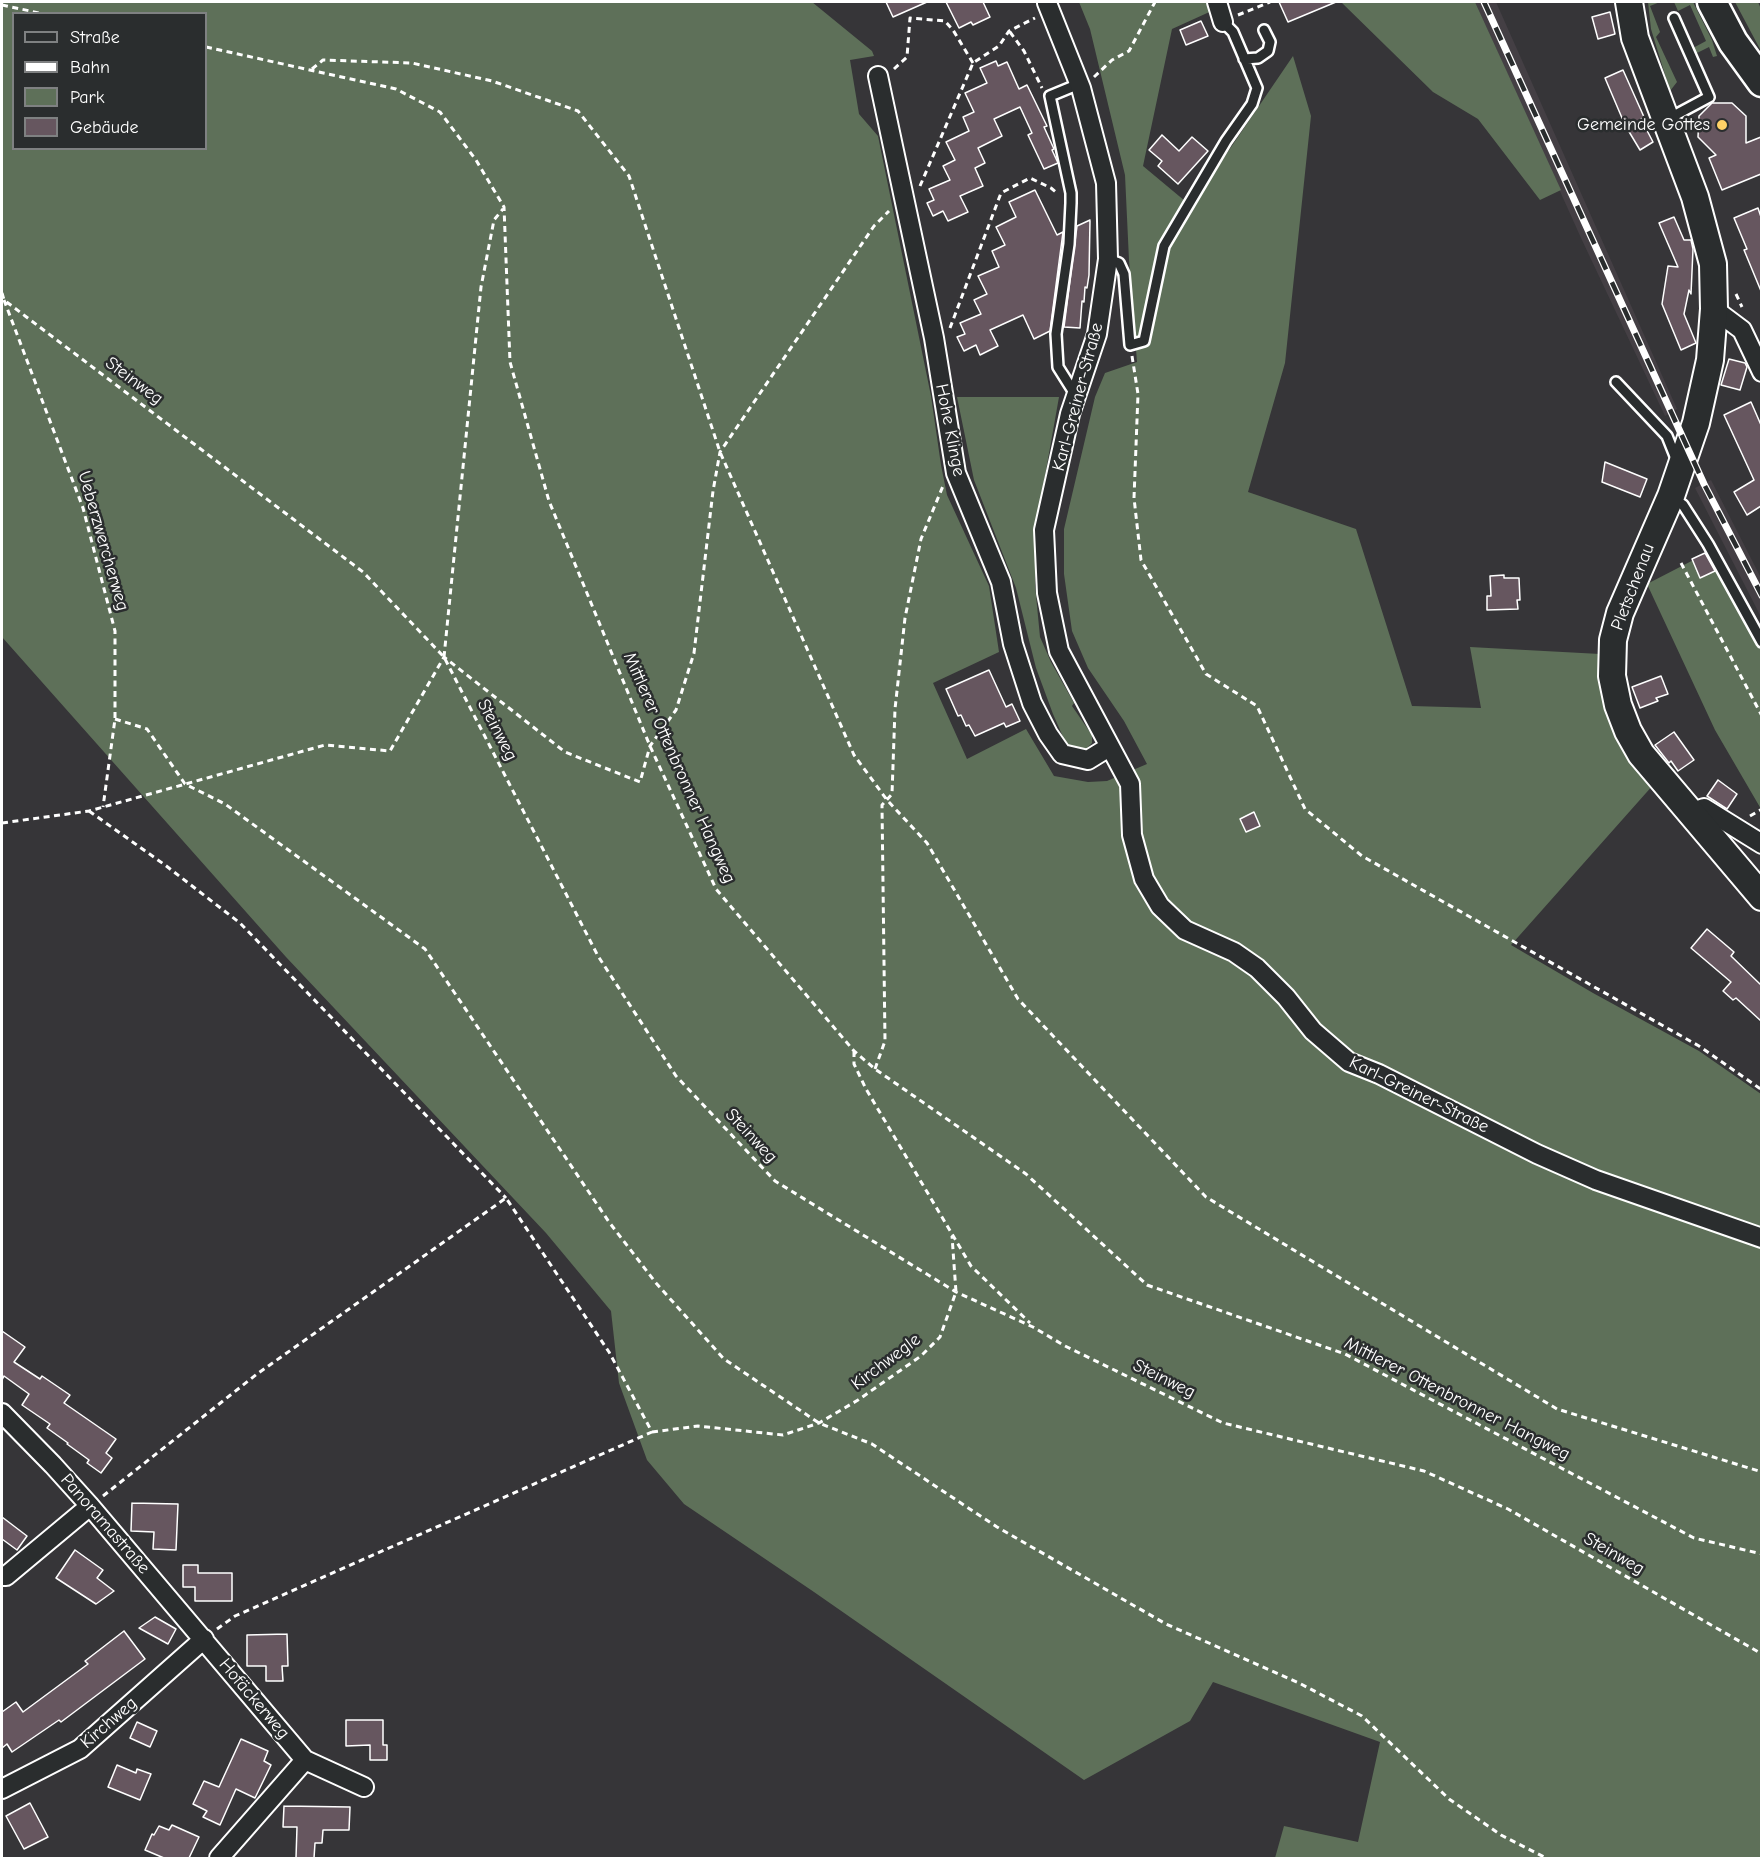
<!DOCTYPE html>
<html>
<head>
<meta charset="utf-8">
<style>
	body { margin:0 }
	#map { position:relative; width:1763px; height:1860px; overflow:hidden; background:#363538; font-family:"Comic Neue",sans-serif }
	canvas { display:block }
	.frame { position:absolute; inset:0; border:3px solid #fff; pointer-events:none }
	.legend { position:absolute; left:12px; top:12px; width:195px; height:138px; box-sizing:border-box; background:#2a2d2e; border:2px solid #7f8182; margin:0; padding:8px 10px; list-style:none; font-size:18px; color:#fff }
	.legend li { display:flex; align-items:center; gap:12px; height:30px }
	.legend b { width:30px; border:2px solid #7f8182 }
</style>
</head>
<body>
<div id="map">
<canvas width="1763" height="1860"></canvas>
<div class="frame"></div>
<ul class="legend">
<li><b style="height:8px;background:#2a2d2e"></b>Straße</li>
<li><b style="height:8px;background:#fff"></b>Bahn</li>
<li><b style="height:16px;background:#5e7059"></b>Park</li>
<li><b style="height:16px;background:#66565f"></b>Gebäude</li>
</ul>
</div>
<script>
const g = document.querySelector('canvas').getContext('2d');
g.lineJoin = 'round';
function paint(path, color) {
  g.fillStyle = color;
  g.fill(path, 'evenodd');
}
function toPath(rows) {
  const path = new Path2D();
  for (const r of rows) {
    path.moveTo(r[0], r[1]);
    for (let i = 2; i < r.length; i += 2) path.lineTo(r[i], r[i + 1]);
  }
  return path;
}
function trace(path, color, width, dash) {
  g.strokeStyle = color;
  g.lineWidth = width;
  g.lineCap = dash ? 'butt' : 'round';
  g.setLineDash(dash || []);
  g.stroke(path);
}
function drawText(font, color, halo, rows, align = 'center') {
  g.font = font + ' "Comic Neue",sans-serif';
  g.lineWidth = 5;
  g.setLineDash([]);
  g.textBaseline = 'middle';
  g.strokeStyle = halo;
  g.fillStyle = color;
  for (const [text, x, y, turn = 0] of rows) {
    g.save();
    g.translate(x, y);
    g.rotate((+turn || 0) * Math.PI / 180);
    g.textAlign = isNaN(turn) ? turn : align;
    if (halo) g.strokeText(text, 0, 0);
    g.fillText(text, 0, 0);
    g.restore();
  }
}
paint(toPath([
	[1475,2,1496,2,1677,409,1665,416,1581,238],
	[1711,480,1761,578,1761,617,1695,488]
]), '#443f44');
paint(toPath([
	[2,2,812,2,872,51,874,56,850,60,859,114,878,136,931,396,941,465,947,495,989,586,999,652,933,683,967,759,1026,729,1054,776,1088,782,1107,781,1147,764,1124,721,1088,668,1072,631,1064,574,1064,529,1095,397,1105,373,1137,362,1129,260,1125,175,1090,29,1079,2,1226,2,1227,4,1172,29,1143,166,1191,206,1293,56,1311,116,1285,363,1248,492,1356,529,1412,706,1481,708,1470,647,1600,654,1614,727,1654,784,1511,945,1593,993,1699,1051,1761,1094,1761,1858,1275,1858,1284,1826,1358,1842,1380,1742,1213,1682,1190,1721,1084,1780,814,1592,684,1504,647,1460,619,1383,611,1311,546,1233,286,957,2,637],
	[14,14,206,14,206,148,14,148],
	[1341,2,1475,2,1561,190,1540,200,1478,119,1433,92],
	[1648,2,1660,2,1650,6,1660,32,1656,37,1677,82,1670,91,1651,29],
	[1674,2,1693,2,1712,40,1717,56,1713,57,1709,47,1695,54,1693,48,1706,41,1690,5,1678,11],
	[1735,2,1758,2,1761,9,1761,51],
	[957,397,1059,397,1037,521,1035,585,1040,637,1051,662,1074,703,1072,706,1092,735,1092,743,1086,749,1075,751,1067,746,1053,714,1036,668,1016,588,974,480],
	[1709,552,1761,651,1761,809,1715,730,1647,584]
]), '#5e7059');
const building = toPath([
	[886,2,927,2,893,17,886,2],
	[946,2,983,2,990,17,973,25,971,22,959,28,946,2],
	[1279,2,1336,2,1288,22,1279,2],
	[1610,12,1615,34,1598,39,1592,17,1610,12],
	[1201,21,1208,36,1186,45,1180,30,1201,21],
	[996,61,998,66,1007,62,1019,89,1027,85,1047,126,1044,127,1054,149,1052,150,1058,163,1044,169,1028,135,1032,133,1020,107,994,119,1002,136,978,148,985,163,975,168,983,186,960,196,968,212,948,221,943,211,933,216,927,203,934,200,929,189,950,180,943,166,955,160,946,142,969,131,963,117,974,112,965,93,987,83,980,68,996,61],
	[1623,70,1644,117,1641,119,1653,142,1640,150,1625,125,1605,78,1623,70],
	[1712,103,1732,103,1746,116,1746,143,1761,137,1761,174,1722,190,1709,158,1716,155,1698,137,1699,116,1712,103],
	[1162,135,1179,151,1192,137,1208,151,1178,184,1158,166,1162,161,1149,150,1162,135],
	[1035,190,1057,235,1063,232,1050,331,1034,339,1023,315,990,330,998,346,980,355,976,345,964,351,957,337,965,334,960,323,981,314,974,300,987,294,978,276,999,267,992,251,1005,245,996,227,1016,217,1009,202,1035,190],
	[1758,208,1761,217,1761,291,1744,250,1747,249,1734,218,1758,208],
	[1674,217,1684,240,1691,240,1693,249,1691,294,1689,290,1684,314,1696,343,1681,350,1662,304,1668,266,1678,267,1659,223,1674,217],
	[1090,220,1089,275,1087,288,1085,287,1084,302,1082,301,1080,328,1064,327,1077,226,1090,220],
	[1729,359,1745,363,1747,367,1740,390,1721,385,1729,359],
	[1751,402,1761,425,1761,506,1747,515,1734,492,1754,480,1724,415,1751,402],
	[1605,462,1647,479,1640,497,1602,482,1605,462],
	[1705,553,1715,571,1700,578,1692,559,1705,553],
	[1504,575,1504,578,1519,578,1520,600,1517,600,1518,609,1487,610,1487,596,1491,596,1490,576,1504,575],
	[989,670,1006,707,1012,704,1020,721,1006,727,1004,723,975,736,969,725,966,726,961,715,958,716,946,689,989,670],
	[1661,676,1668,694,1656,698,1658,701,1640,708,1632,687,1661,676],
	[1674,732,1694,760,1678,771,1671,761,1669,763,1655,745,1674,732],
	[1718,780,1737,794,1727,809,1707,796,1718,780],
	[1254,812,1260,826,1246,832,1240,819,1254,812],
	[1707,929,1734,952,1731,956,1761,985,1761,1021,1736,998,1733,1000,1723,991,1731,982,1691,948,1707,929],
	[2,1331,25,1347,14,1362,40,1379,42,1376,70,1395,64,1403,116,1439,106,1453,112,1458,101,1473,87,1463,89,1460,67,1444,68,1443,47,1428,50,1424,22,1405,29,1394,4,1376,2,1380,2,1331],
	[132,1503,178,1504,176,1550,153,1549,154,1532,131,1531,132,1503],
	[2,1517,27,1536,17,1550,2,1539,2,1517],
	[75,1550,103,1570,97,1578,114,1591,96,1604,56,1578,75,1550],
	[183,1565,198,1565,198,1573,232,1573,232,1601,195,1601,195,1587,183,1587,183,1565],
	[155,1617,176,1629,168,1644,139,1628,155,1617],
	[124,1631,145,1659,61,1722,59,1720,12,1752,7,1744,2,1748,2,1712,16,1702,23,1712,88,1664,85,1661,124,1631],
	[287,1634,288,1666,282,1666,283,1681,266,1681,266,1666,247,1666,247,1635,287,1634],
	[346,1720,383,1720,383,1745,387,1745,387,1760,370,1760,370,1745,346,1746,346,1720],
	[137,1722,157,1731,150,1747,130,1738,137,1722],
	[241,1739,268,1751,264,1761,271,1765,255,1798,236,1789,220,1825,203,1817,207,1811,193,1804,204,1781,219,1787,241,1739],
	[117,1765,136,1773,137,1769,151,1774,140,1800,108,1787,117,1765],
	[30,1803,48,1837,24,1849,6,1816,30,1803],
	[284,1806,350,1807,349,1830,323,1830,322,1843,315,1843,314,1858,296,1858,297,1827,283,1827,284,1806],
	[172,1825,199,1837,189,1858,164,1858,145,1850,152,1834,154,1835,159,1826,169,1830,172,1825]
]);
paint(building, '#66565f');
trace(building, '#fff', 1.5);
const service = toPath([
	[1244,59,1258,58,1268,51,1270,42,1264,30],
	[1668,119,1709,97,1674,18],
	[1108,259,1119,263,1124,274,1130,345,1144,341,1164,246,1226,141,1252,104,1257,88,1233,32,1223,22],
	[1616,382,1667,436,1675,456,1680,458],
	[1075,394,1058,367,1056,334,1069,244,1071,203,1071,193,1050,96,1079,84],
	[1673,498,1683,505,1708,544,1762,642]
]);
const minor = toPath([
	[1217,2,1223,22],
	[1047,3,1081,88,1106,183,1108,259,1097,334,1070,414,1044,530,1047,593,1059,651,1130,784,1132,835,1144,879,1160,906,1185,930,1234,952,1257,968,1286,997,1313,1031,1349,1062,1379,1074,1537,1154,1596,1180,1762,1238],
	[878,76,934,338,956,473,1001,582,1013,644,1032,703,1048,734,1062,754,1088,760,1109,747],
	[1714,309,1742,330,1762,372],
	[1690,813,1704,808,1762,844],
	[2,1413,53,1465,90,1506,305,1760,364,1787],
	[2,1576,6,1576,90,1506],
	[2,1789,80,1749,204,1639],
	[219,1858,305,1760]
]);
const secondary = toPath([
	[1629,2,1635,38,1695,197,1713,264,1714,309,1710,360,1696,423,1671,496,1620,613,1613,640,1612,676,1618,705,1628,731,1641,754,1762,897]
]);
const primary = toPath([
	[1712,2,1733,42,1762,82]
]);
trace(service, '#fff', 14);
trace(minor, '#fff', 22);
trace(secondary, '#fff', 30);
trace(primary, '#fff', 33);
trace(toPath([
	[2,5,44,14],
	[1238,15,1270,2],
	[1010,32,1024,51,1042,88],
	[206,47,396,89,440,112,476,160,504,207,510,362,549,501,650,746,716,889,854,1051,875,1069,1026,1174,1147,1285,1345,1354,1694,1538,1762,1554],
	[312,69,323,60,412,63,492,81,578,111,629,176,720,452,854,755,887,800,927,843,1018,999,1206,1197,1557,1409,1762,1472],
	[894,69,907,57,910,18,945,21,953,30,973,63],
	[1094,77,1112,60,1129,51,1155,2],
	[920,186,973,63,999,46,1009,31,1035,18],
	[2,293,4,300,363,572,444,657,598,956,676,1076,775,1181,956,1292,1033,1327,1065,1346,1223,1423,1424,1471,1508,1509,1762,1654],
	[1736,294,1742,307],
	[4,300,83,508,115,631,115,719,103,807],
	[950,328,1001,193,1030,178,1051,188,1058,194],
	[1132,356,1138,394,1134,498,1141,560,1206,674,1257,706,1305,809,1362,856,1699,1046,1762,1090],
	[1681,563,1762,716],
	[444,657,481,287,494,220,503,209],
	[115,719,147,729,185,784,225,804,425,949,609,1222,656,1283,724,1359,819,1423,872,1444,997,1527,1166,1624,1299,1683,1362,1716,1449,1799,1501,1835,1546,1858],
	[89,811,165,865,240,923,506,1198],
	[1750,816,1762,809],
	[2,823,89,811,325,745,390,751,444,657,565,752,640,782,650,746,676,710,694,653,713,491,720,452,874,226,889,211],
	[854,1051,854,1064,866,1089,971,1266,1030,1323],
	[875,1069,885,1041,882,805,892,794,895,709,905,618,921,539,943,486],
	[652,1432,698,1426,783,1435,819,1423,858,1400,921,1356,940,1337,956,1292,952,1236],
	[103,1496,257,1374,506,1198,609,1352,652,1432,235,1616,217,1629]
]), '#fff', 3, [6, 4.5]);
trace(service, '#2a2d2e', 9);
trace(minor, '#2a2d2e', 18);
trace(secondary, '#2a2d2e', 26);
trace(primary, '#2a2d2e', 28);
const rail = toPath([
	[1484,2,1704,484,1762,596]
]);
trace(rail, '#fff', 7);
trace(rail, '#2a2d2e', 4.5, [14]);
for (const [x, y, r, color] of [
	[1722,125,6,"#ffd166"]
]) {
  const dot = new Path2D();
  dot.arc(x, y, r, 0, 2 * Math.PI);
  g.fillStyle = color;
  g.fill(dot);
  trace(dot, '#2a2d2e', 2);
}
drawText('18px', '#fff', '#2a2d2e', [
	["Gemeinde Gottes",1710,125]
], 'right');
drawText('18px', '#fff', '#2a2d2e', [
	["Steinweg",134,381,37],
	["Karl-Greiner-Straße",1078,397,-75],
	["Hohe Klinge",950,430,79],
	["Ueberzwercherweg",103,541,74],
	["Pletschenau",1633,587,-69],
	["Steinweg",497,730,63],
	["Mittlerer Ottenbronner Hangweg",679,768,66],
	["Karl-Greiner-Straße",1419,1095,26],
	["Steinweg",751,1136,47],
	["Kirchwegle",886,1362,-37],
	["Steinweg",1164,1379,26],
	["Mittlerer Ottenbronner Hangweg",1457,1399,27],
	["Panoramastraße",105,1524,49],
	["Steinweg",1614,1554,30],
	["Hofäckerweg",254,1699,50],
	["Kirchweg",109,1723,-41]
]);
</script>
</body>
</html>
